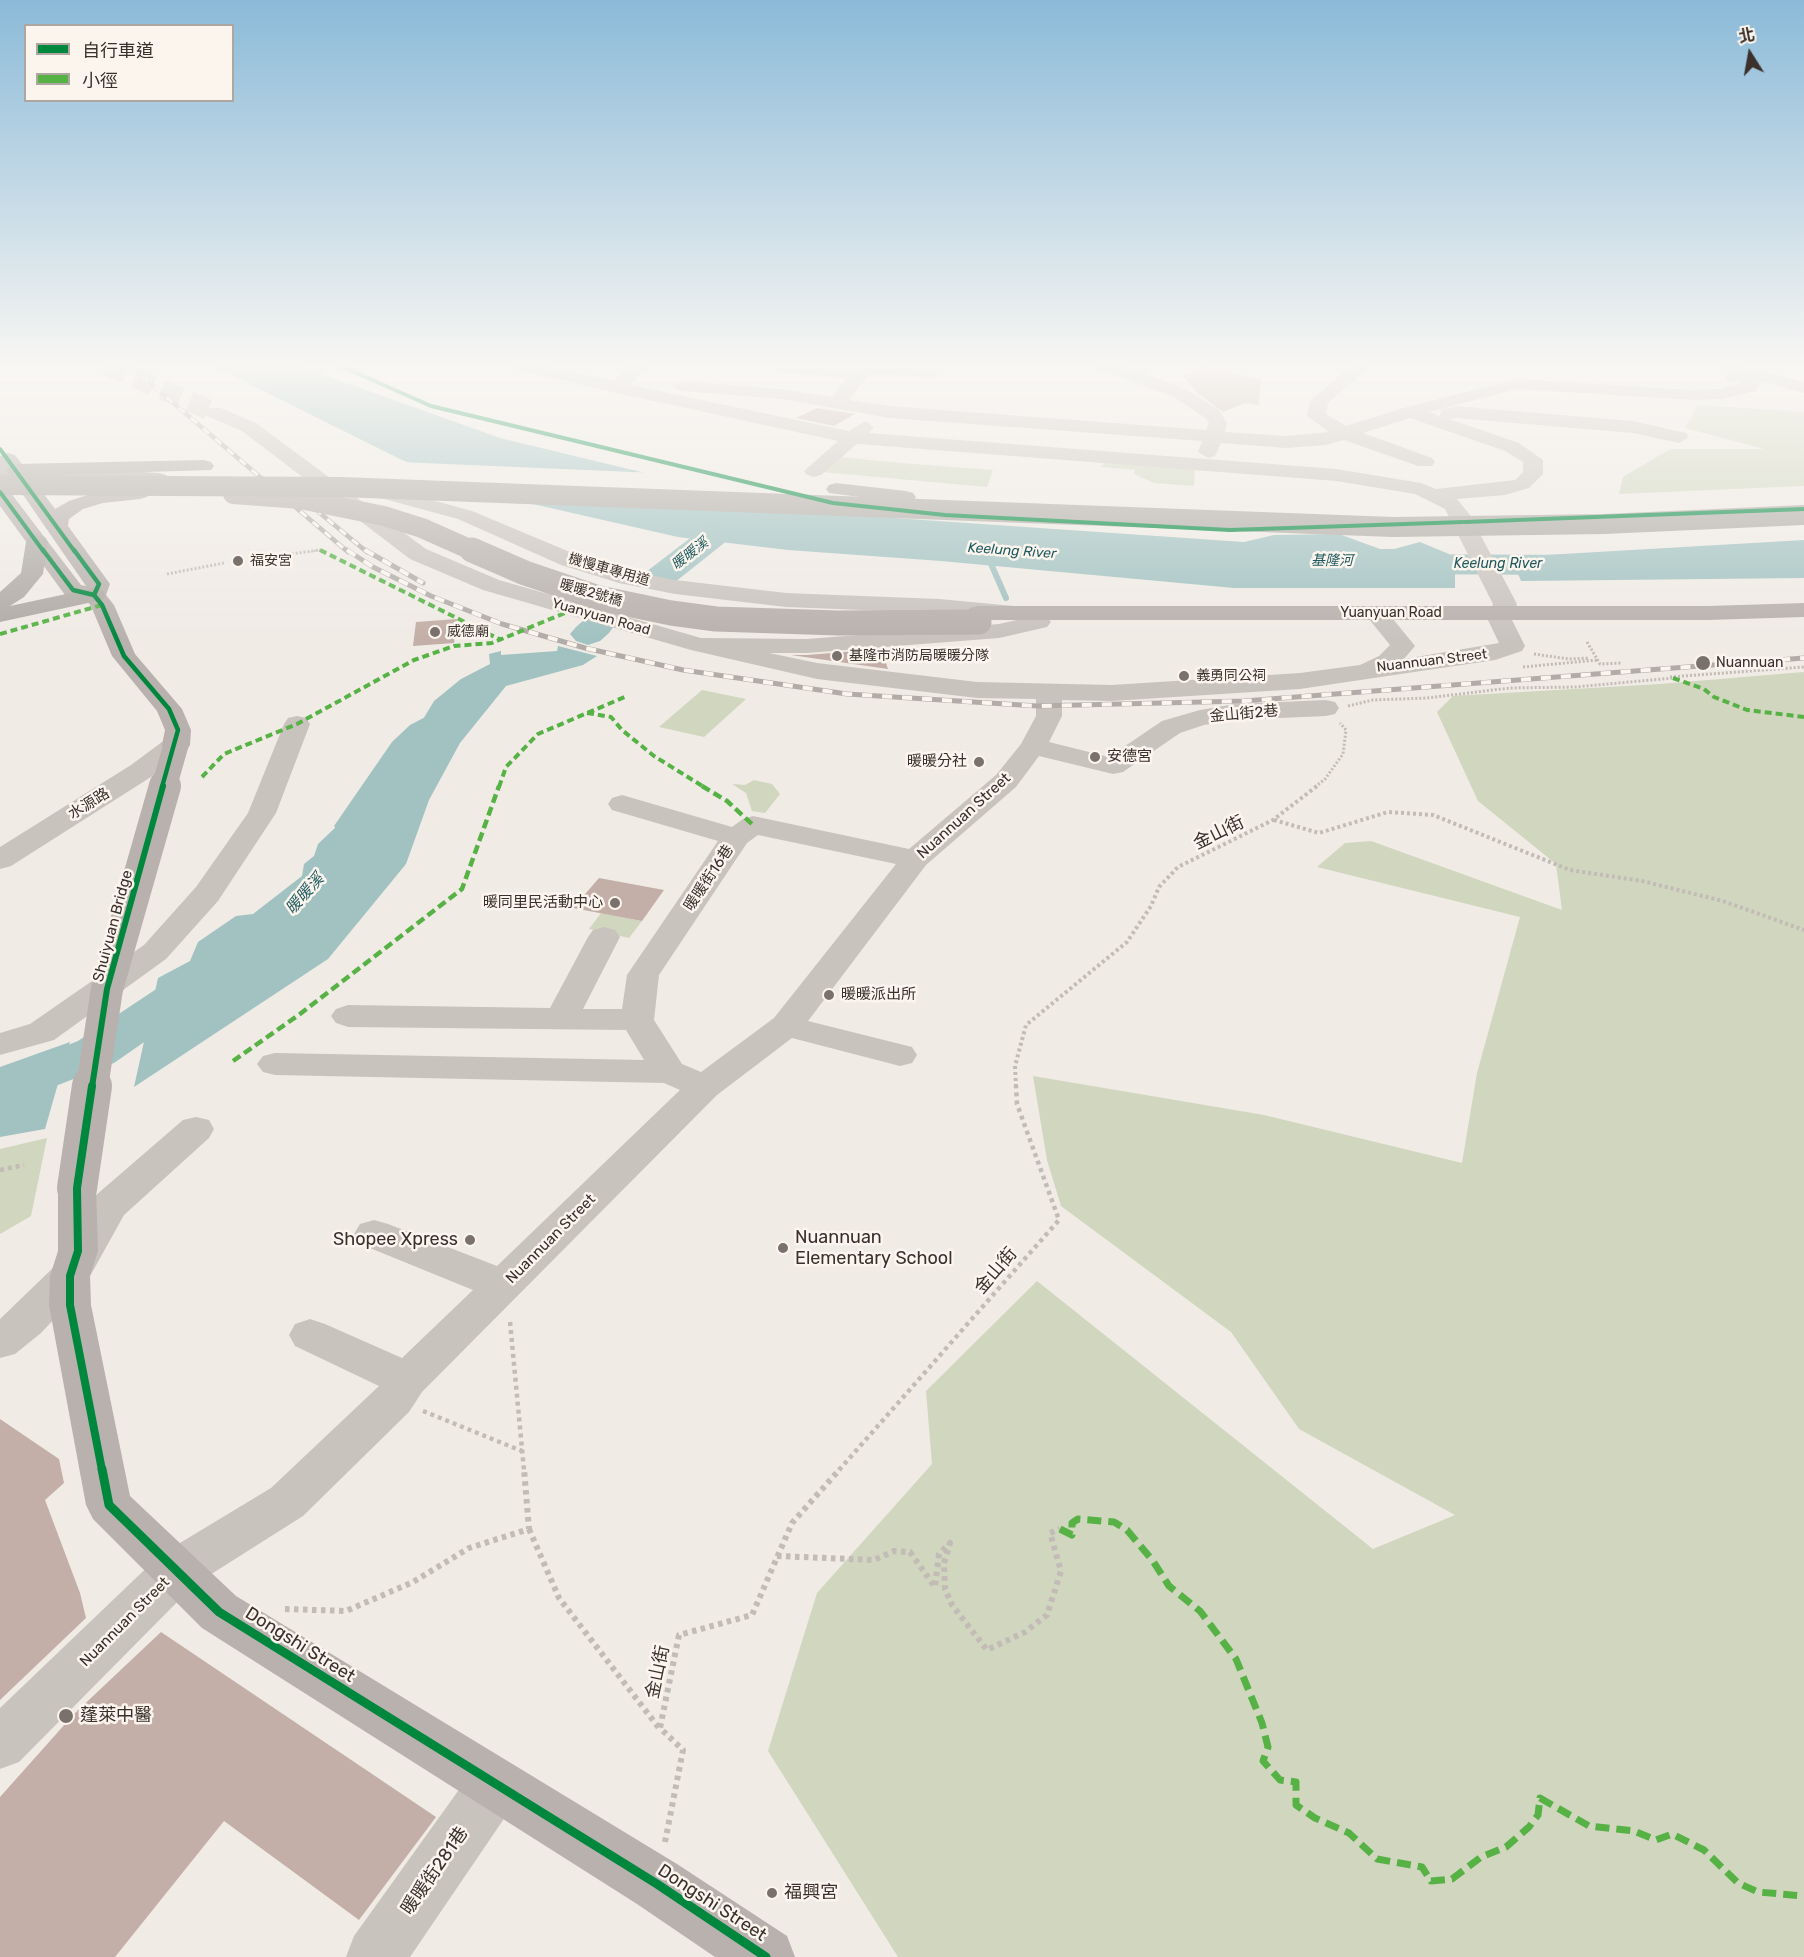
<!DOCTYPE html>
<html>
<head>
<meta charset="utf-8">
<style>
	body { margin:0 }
	#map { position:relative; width:1804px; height:1957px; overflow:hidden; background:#f0ebe5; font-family:Rubik,"Noto Sans TC",sans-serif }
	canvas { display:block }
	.legend { position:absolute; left:24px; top:24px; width:210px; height:78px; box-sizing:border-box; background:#fbf5ee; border:2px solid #aea6a0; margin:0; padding:8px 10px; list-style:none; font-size:18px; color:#3b302b }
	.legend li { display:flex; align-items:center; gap:12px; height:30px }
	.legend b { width:30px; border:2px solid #aea6a0 }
	.north { position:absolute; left:1720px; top:24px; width:60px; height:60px; -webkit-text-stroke:4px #fbf5ee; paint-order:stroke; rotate:349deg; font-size:16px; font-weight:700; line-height:24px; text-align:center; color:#3b302b }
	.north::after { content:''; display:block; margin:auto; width:21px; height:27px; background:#3b302b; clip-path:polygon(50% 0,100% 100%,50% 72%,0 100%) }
</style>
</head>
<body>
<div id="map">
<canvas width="1804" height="1957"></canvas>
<ul class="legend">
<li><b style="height:8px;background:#00873e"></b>自行車道</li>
<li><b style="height:8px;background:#57b246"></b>小徑</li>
</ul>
<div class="north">北</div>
</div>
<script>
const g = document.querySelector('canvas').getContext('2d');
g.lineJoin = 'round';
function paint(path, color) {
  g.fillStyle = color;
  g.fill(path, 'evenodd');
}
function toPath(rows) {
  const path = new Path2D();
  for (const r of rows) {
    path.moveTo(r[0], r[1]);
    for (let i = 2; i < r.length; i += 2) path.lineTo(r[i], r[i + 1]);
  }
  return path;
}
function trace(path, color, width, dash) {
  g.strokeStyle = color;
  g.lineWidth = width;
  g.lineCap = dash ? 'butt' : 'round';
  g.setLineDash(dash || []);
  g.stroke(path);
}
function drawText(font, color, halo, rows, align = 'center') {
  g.font = font + ' Rubik,"Noto Sans TC",sans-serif';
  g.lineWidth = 5;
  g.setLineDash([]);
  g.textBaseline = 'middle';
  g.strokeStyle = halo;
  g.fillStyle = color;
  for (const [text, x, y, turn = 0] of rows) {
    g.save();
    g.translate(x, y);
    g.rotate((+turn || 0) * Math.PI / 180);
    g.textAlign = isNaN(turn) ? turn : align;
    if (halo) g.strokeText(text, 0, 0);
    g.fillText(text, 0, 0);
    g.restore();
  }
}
paint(toPath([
	[1698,405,1804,412,1804,486,1619,494,1623,477,1670,449,1764,449,1685,428],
	[839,457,914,464,993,470,987,487,821,472],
	[1106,461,1195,467,1194,486,1154,483,1134,474,1135,470,1101,467],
	[1804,672,1804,1957,898,1957,768,1751,817,1593,932,1464,926,1391,1037,1281,1373,1549,1455,1515,1299,1429,1231,1332,1061,1206,1047,1160,1033,1076,1264,1115,1462,1163,1477,1073,1520,917,1317,867,1345,843,1371,841,1562,910,1556,864,1478,801,1437,712,1453,696,1660,684],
	[702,690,746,699,704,737,659,727],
	[754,780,772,784,780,794,765,813,752,811,746,793,732,784,745,785],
	[601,913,642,921,629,938,589,929],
	[47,1138,31,1216,0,1234,0,1149]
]), '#d1d6bf');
paint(toPath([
	[213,366,299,366,500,438,807,512,1244,542,1274,535,1339,534,1380,549,1394,549,1420,542,1449,554,1455,571,1455,588,1234,588,941,561,788,550,678,537,515,500,402,460],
	[1804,540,1804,578,1521,581,1511,557],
	[558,646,597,656,583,665,506,686,460,743,429,800,406,864,328,959,134,1087,158,978,190,961,198,942,236,916,253,914,302,876,304,864,314,856,318,844,338,825,348,825,419,738,416,726,422,721,434,701,461,679,490,664,489,654,501,651,501,655,557,651],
	[70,1042,45,1129,0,1137,0,1067]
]), '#a1c2c1');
paint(toPath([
	[400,462,656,473,804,509,489,494]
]), '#f0ebe5');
trace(toPath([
	[988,557,1006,598]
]), '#a1c2c1', 6);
paint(toPath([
	[722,520,733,522,738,529,733,536,670,586,658,589,646,586,641,579,646,572,711,522,722,520],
	[1386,554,1581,555,1593,558,1597,565,1593,572,1581,575,1386,574,1375,571,1370,564,1375,557,1386,554],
	[597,616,609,619,614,626,609,633,600,641,588,645,576,641,570,634,576,627,585,619,597,616],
	[474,690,487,693,493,701,487,709,463,728,438,741,421,758,370,835,355,839,340,835,334,826,392,742,410,725,435,712,461,693,474,690],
	[205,964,222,968,229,978,222,988,114,1063,0,1108,0,1072,78,1041,188,968,205,964]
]), '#a1c2c1');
paint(toPath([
	[1202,367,1261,379,1259,405,1245,403,1223,412,1197,393,1183,376],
	[817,408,855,414,834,426,796,418],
	[457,619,454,643,413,646,416,622],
	[881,649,888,669,791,655,807,655],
	[599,878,664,890,642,921,573,908],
	[0,1419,59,1459,64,1483,45,1500,80,1593,86,1618,0,1700],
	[161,1632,436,1817,359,1920,224,1821,115,1957,0,1957,0,1797,74,1714]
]), '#c3afa7');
trace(toPath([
	[107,366,214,412]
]), '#ccc6c0', 20, [20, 10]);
trace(toPath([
	[308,552,320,550]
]), '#c2bbb6', 2, [1.5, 1.5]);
trace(toPath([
	[252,559,320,550],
	[167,574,224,563],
	[1587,642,1600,664,1622,663],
	[1534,654,1569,659,1589,658],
	[1523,667,1597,660],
	[1670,677,1804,667],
	[1348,706,1373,700,1427,698,1510,688,1575,687,1673,678],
	[1315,787,1325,779,1343,754,1346,730,1340,723]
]), '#c2bbb6', 3, [2, 2]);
trace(toPath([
	[1274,820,1319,833,1388,812,1433,815,1570,870,1642,881,1723,901,1804,930],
	[1016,1087,1015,1066,1026,1025,1127,942,1151,906,1159,887,1178,867,1273,820,1317,786]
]), '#c2bbb6', 4, [3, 3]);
trace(toPath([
	[0,1170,24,1165],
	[510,1322,524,1470],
	[423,1411,522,1451],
	[839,1470,1059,1220,1017,1104,1016,1086]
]), '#c2bbb6', 4.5, [4, 4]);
trace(toPath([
	[529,1529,559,1598,659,1728],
	[777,1556,874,1560,894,1551,910,1552,935,1587,939,1554,950,1543,944,1563,945,1589,952,1605,987,1650,1025,1632,1047,1615,1061,1571,1050,1533,1060,1529],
	[285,1609,346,1611,413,1582,469,1548,529,1529,524,1469],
	[665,1842,683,1750,660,1728,679,1635,752,1615,792,1523,840,1469]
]), '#c2bbb6', 6, [4.5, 4.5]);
paint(toPath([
	[514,366,546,366,614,381,628,366,647,366,630,385,849,431,865,421,874,427,869,433,1336,469,1421,483,1436,489,1515,480,1523,472,1523,462,1505,451,1410,418,1363,433,1432,458,1435,462,1432,466,1418,466,1344,440,1326,445,1286,448,1221,443,1215,456,1208,458,1198,452,1202,441,890,418,781,399,681,391,672,386,681,381,781,389,832,397,847,378,787,373,778,368,928,368,937,373,934,377,869,374,849,400,890,406,1206,430,1209,423,1205,418,1174,397,1101,370,1098,366,1123,366,1186,389,1219,410,1227,423,1225,432,1286,436,1329,432,1307,416,1310,401,1351,366,1365,366,1367,369,1328,403,1326,414,1346,426,1403,408,1517,379,1693,390,1722,389,1743,382,1727,381,1724,377,1729,373,1721,366,1743,366,1754,372,1765,372,1804,382,1804,393,1764,382,1760,382,1756,391,1722,399,1693,400,1517,389,1429,412,1440,416,1441,410,1456,406,1633,421,1686,433,1689,437,1679,443,1633,433,1456,418,1449,419,1519,443,1543,460,1543,474,1529,488,1505,495,1457,499,1470,515,1517,604,1512,620,1525,646,1522,651,1495,660,1300,689,1112,701,1062,700,1062,716,1049,742,1109,757,1162,721,1200,710,1235,704,1326,700,1335,702,1339,708,1335,714,1326,716,1235,720,1204,725,1180,733,1123,772,1113,774,1039,756,1016,787,926,865,808,1021,912,1047,917,1055,912,1063,900,1066,792,1038,717,1095,422,1392,409,1412,303,1516,194,1585,19,1762,0,1769,0,1708,160,1555,271,1488,379,1386,295,1346,289,1335,295,1324,310,1319,325,1324,402,1358,473,1290,360,1244,354,1234,360,1224,374,1220,388,1224,497,1266,680,1090,664,1083,275,1075,263,1072,257,1064,263,1056,275,1053,644,1060,626,1030,348,1027,336,1023,331,1016,336,1009,348,1005,550,1008,588,937,593,930,604,927,615,930,620,937,583,1009,622,1009,627,975,718,841,612,810,608,804,612,798,622,795,732,827,743,819,753,816,909,849,996,775,1021,744,1036,716,1036,699,977,698,817,679,691,650,483,590,410,559,242,431,207,416,205,412,207,408,221,408,256,423,426,549,499,580,701,638,807,639,999,624,1039,615,1047,617,1051,622,1047,627,999,638,807,653,769,653,817,663,977,682,1112,685,1300,673,1360,665,1379,656,1390,645,1364,613,1368,608,1376,606,1384,608,1415,646,1404,659,1499,643,1488,620,1493,604,1448,515,1445,509,1415,494,1336,481,857,444,821,475,814,477,807,475,804,471,838,441,617,393,517,370,514,366],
	[758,835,896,864,774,1018,701,1072,682,1064,654,1020,659,975,747,843,758,835],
	[369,483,472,511,577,555,624,570,675,580,786,593,939,599,1014,606,1022,608,1026,613,1022,618,1014,620,939,613,786,607,675,594,619,583,561,565,458,519,362,493,359,489,362,485,369,483],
	[297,716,306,718,310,724,276,813,218,901,166,959,54,1040,0,1055,0,1033,30,1024,144,945,196,887,248,813,284,724,288,718,297,716],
	[176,737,186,739,190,745,151,777,11,866,0,869,0,847,131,765,166,739,176,737],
	[196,1117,209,1120,214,1129,209,1138,124,1215,84,1287,41,1333,15,1354,0,1358,0,1319,56,1265,95,1196,183,1120,196,1117],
	[495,1759,514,1766,522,1785,514,1804,410,1957,346,1957,354,1936,476,1766,495,1759]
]), '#c9c3be');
paint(toPath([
	[8,453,15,455,22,464,159,473,166,475,169,479,166,483,159,485,31,477,55,509,69,501,100,491,140,487,147,489,150,493,147,497,140,499,103,503,83,509,69,519,68,526,110,584,106,595,114,605,135,654,182,709,191,730,190,745,186,751,176,753,166,751,162,745,165,730,157,711,112,656,91,606,86,600,65,595,0,506,0,486,7,488,81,585,86,586,10,476,0,475,0,456,8,453],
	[1804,603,1804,617,1708,620,978,620,970,618,966,613,970,608,978,606,1708,606,1804,603],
	[77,1175,91,1179,96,1188,98,1251,90,1276,91,1305,130,1496,236,1596,677,1864,787,1936,795,1957,715,1957,637,1904,202,1628,93,1519,86,1505,49,1305,50,1276,58,1251,58,1188,63,1179,77,1175]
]), '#b8b1ad');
paint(toPath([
	[204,460,211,462,214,466,211,470,16,476,9,474,6,470,9,466,16,464,204,460],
	[836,483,906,491,913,493,916,497,913,501,906,503,829,493,826,489,829,485,836,483],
	[37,535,45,537,48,542,43,574,24,597,10,606,94,588,102,590,106,595,102,600,0,622,0,592,21,573,26,542,29,537,37,535]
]), '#afaaa4');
const railFar1 = toPath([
	[130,366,348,552],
	[315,509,367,552]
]);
const rail = toPath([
	[347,550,373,567,431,596,502,624,585,648,683,670,847,694,1037,706,1244,701,1804,658],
	[365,550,423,583]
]);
trace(railFar1, '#b1aca8', 4.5);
trace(rail, '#b1aca8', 5);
trace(railFar1, '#fbf5ee', 3, [8]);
trace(rail, '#fbf5ee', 4, [10]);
trace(toPath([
	[233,494,300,499,384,516,422,528,476,552]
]), '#b8b1ad', 20);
trace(toPath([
	[472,550,525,573,599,598,671,613,716,619,838,623,979,622],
	[164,787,176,745]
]), '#b8b1ad', 25);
trace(toPath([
	[92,1087,107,989,165,786]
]), '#b8b1ad', 32);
trace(toPath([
	[77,1188,92,1086]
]), '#b8b1ad', 40);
trace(toPath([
	[0,485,341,487,1393,527,1604,524,1804,515]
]), '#afaaa4', 20);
trace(toPath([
	[320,550,323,552]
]), '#57b246', 3, [5, 3]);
trace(toPath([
	[320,550,501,640],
	[0,634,102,605],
	[1673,678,1704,689,1714,697,1747,710,1804,717],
	[587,713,611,717,622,730,654,756,704,787],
	[202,777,224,754,297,724,414,660,454,646,492,643,572,610],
	[499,787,506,767,538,734,627,696]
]), '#57b246', 4, [7, 4]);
trace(toPath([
	[702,786,727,801,753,825],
	[233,1061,300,1014,462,889,499,786]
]), '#57b246', 4.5, [9, 4.5]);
trace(toPath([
	[1060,1529,1072,1535,1072,1523,1078,1519,1114,1522,1127,1530,1153,1561,1169,1586,1200,1611,1236,1659,1262,1723,1268,1747,1263,1761,1280,1780,1296,1782,1296,1805,1315,1818,1349,1833,1377,1859,1422,1867,1431,1881,1452,1879,1481,1857,1506,1847,1529,1827,1538,1815,1540,1798,1589,1826,1634,1831,1656,1840,1672,1834,1704,1850,1738,1883,1758,1892,1804,1896]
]), '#57b246', 7, [14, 7]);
trace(toPath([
	[341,366,431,406,833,503,945,515,1230,530,1463,522],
	[0,449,75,552],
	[0,492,44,552],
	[1465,522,1804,509]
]), '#00873e', 4);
trace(toPath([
	[43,550,73,590,94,595,102,605,124,656,169,709,178,730,162,787],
	[74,550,99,584,94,595]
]), '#00873e', 4.5);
trace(toPath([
	[92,1087,107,989,163,786]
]), '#00873e', 6);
trace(toPath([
	[92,1086,77,1188,78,1251,70,1276,70,1305,102,1470]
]), '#00873e', 8);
trace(toPath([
	[102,1469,109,1505,219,1612,657,1884,766,1957]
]), '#00873e', 9);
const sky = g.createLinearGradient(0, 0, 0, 640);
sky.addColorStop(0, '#8bbad8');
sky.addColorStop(0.57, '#f8f6f3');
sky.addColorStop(1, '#f8f6f300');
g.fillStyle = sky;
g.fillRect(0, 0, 1804, 640);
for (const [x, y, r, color] of [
	[238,561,6,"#7a716c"],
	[435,632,6,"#7a716c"],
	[837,656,6,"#7a716c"],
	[1703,663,8,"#7a716c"],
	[1184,676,6,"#7a716c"],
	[1095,757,6,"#7a716c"],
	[979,762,6,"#7a716c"],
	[615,903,6,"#7a716c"],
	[829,995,6,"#7a716c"],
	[470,1240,6,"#7a716c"],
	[783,1248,6,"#7a716c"],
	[66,1716,8,"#7a716c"],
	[772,1893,6,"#7a716c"]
]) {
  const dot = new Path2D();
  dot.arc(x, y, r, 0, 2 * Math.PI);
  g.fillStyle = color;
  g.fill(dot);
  trace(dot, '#fbf5ee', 2);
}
drawText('italic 14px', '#1f5a5e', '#fbf5ee', [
	["Keelung River",1012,551,4],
	["暖暖溪",690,554,-38],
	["基隆河",1332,561],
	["Keelung River",1498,564]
]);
drawText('14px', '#3b302b', '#fbf5ee', [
	["福安宮",250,561],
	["威德廟",447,632],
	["基隆市消防局暖暖分隊",849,656],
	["Nuannuan",1716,663],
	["義勇同公祠",1196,676]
], 'left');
drawText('14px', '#3b302b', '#fbf5ee', [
	["機慢車專用道",609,570,16],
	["暖暖2號橋",591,593,16],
	["Yuanyuan Road",1391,613],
	["Yuanyuan Road",601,617,16],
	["Nuannuan Street",1432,661,-7]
]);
drawText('15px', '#3b302b', '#fbf5ee', [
	["金山街2巷",1244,714,-5],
	["水源路",89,804,-32],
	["Nuannuan Street",964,816,-42],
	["暖暖街16巷",709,878,-56],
	["Shuiyuan Bridge",113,926,-75],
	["Nuannuan Street",551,1239,-45],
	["Nuannuan Street",125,1622,-45]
]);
drawText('15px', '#3b302b', '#fbf5ee', [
	["安德宮",1107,757],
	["暖暖分社",967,762,"right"],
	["暖同里民活動中心",603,903,"right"],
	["暖暖派出所",841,995]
], 'left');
drawText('italic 16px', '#1f5a5e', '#fbf5ee', [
	["暖暖溪",305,894,-48]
]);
drawText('18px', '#3b302b', '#fbf5ee', [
	["金山街",1219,833,-26],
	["金山街",996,1271,-49],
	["Dongshi Street",300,1645,32],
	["金山街",658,1672,-78],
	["暖暖街281巷",435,1871,-55],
	["Dongshi Street",712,1903,33]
]);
drawText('18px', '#3b302b', '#fbf5ee', [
	["Nuannuan",795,1238],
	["Elementary School",795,1259],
	["Shopee Xpress",458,1240,"right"],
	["蓬萊中醫",80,1716],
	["福興宮",784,1893]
], 'left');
</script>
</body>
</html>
